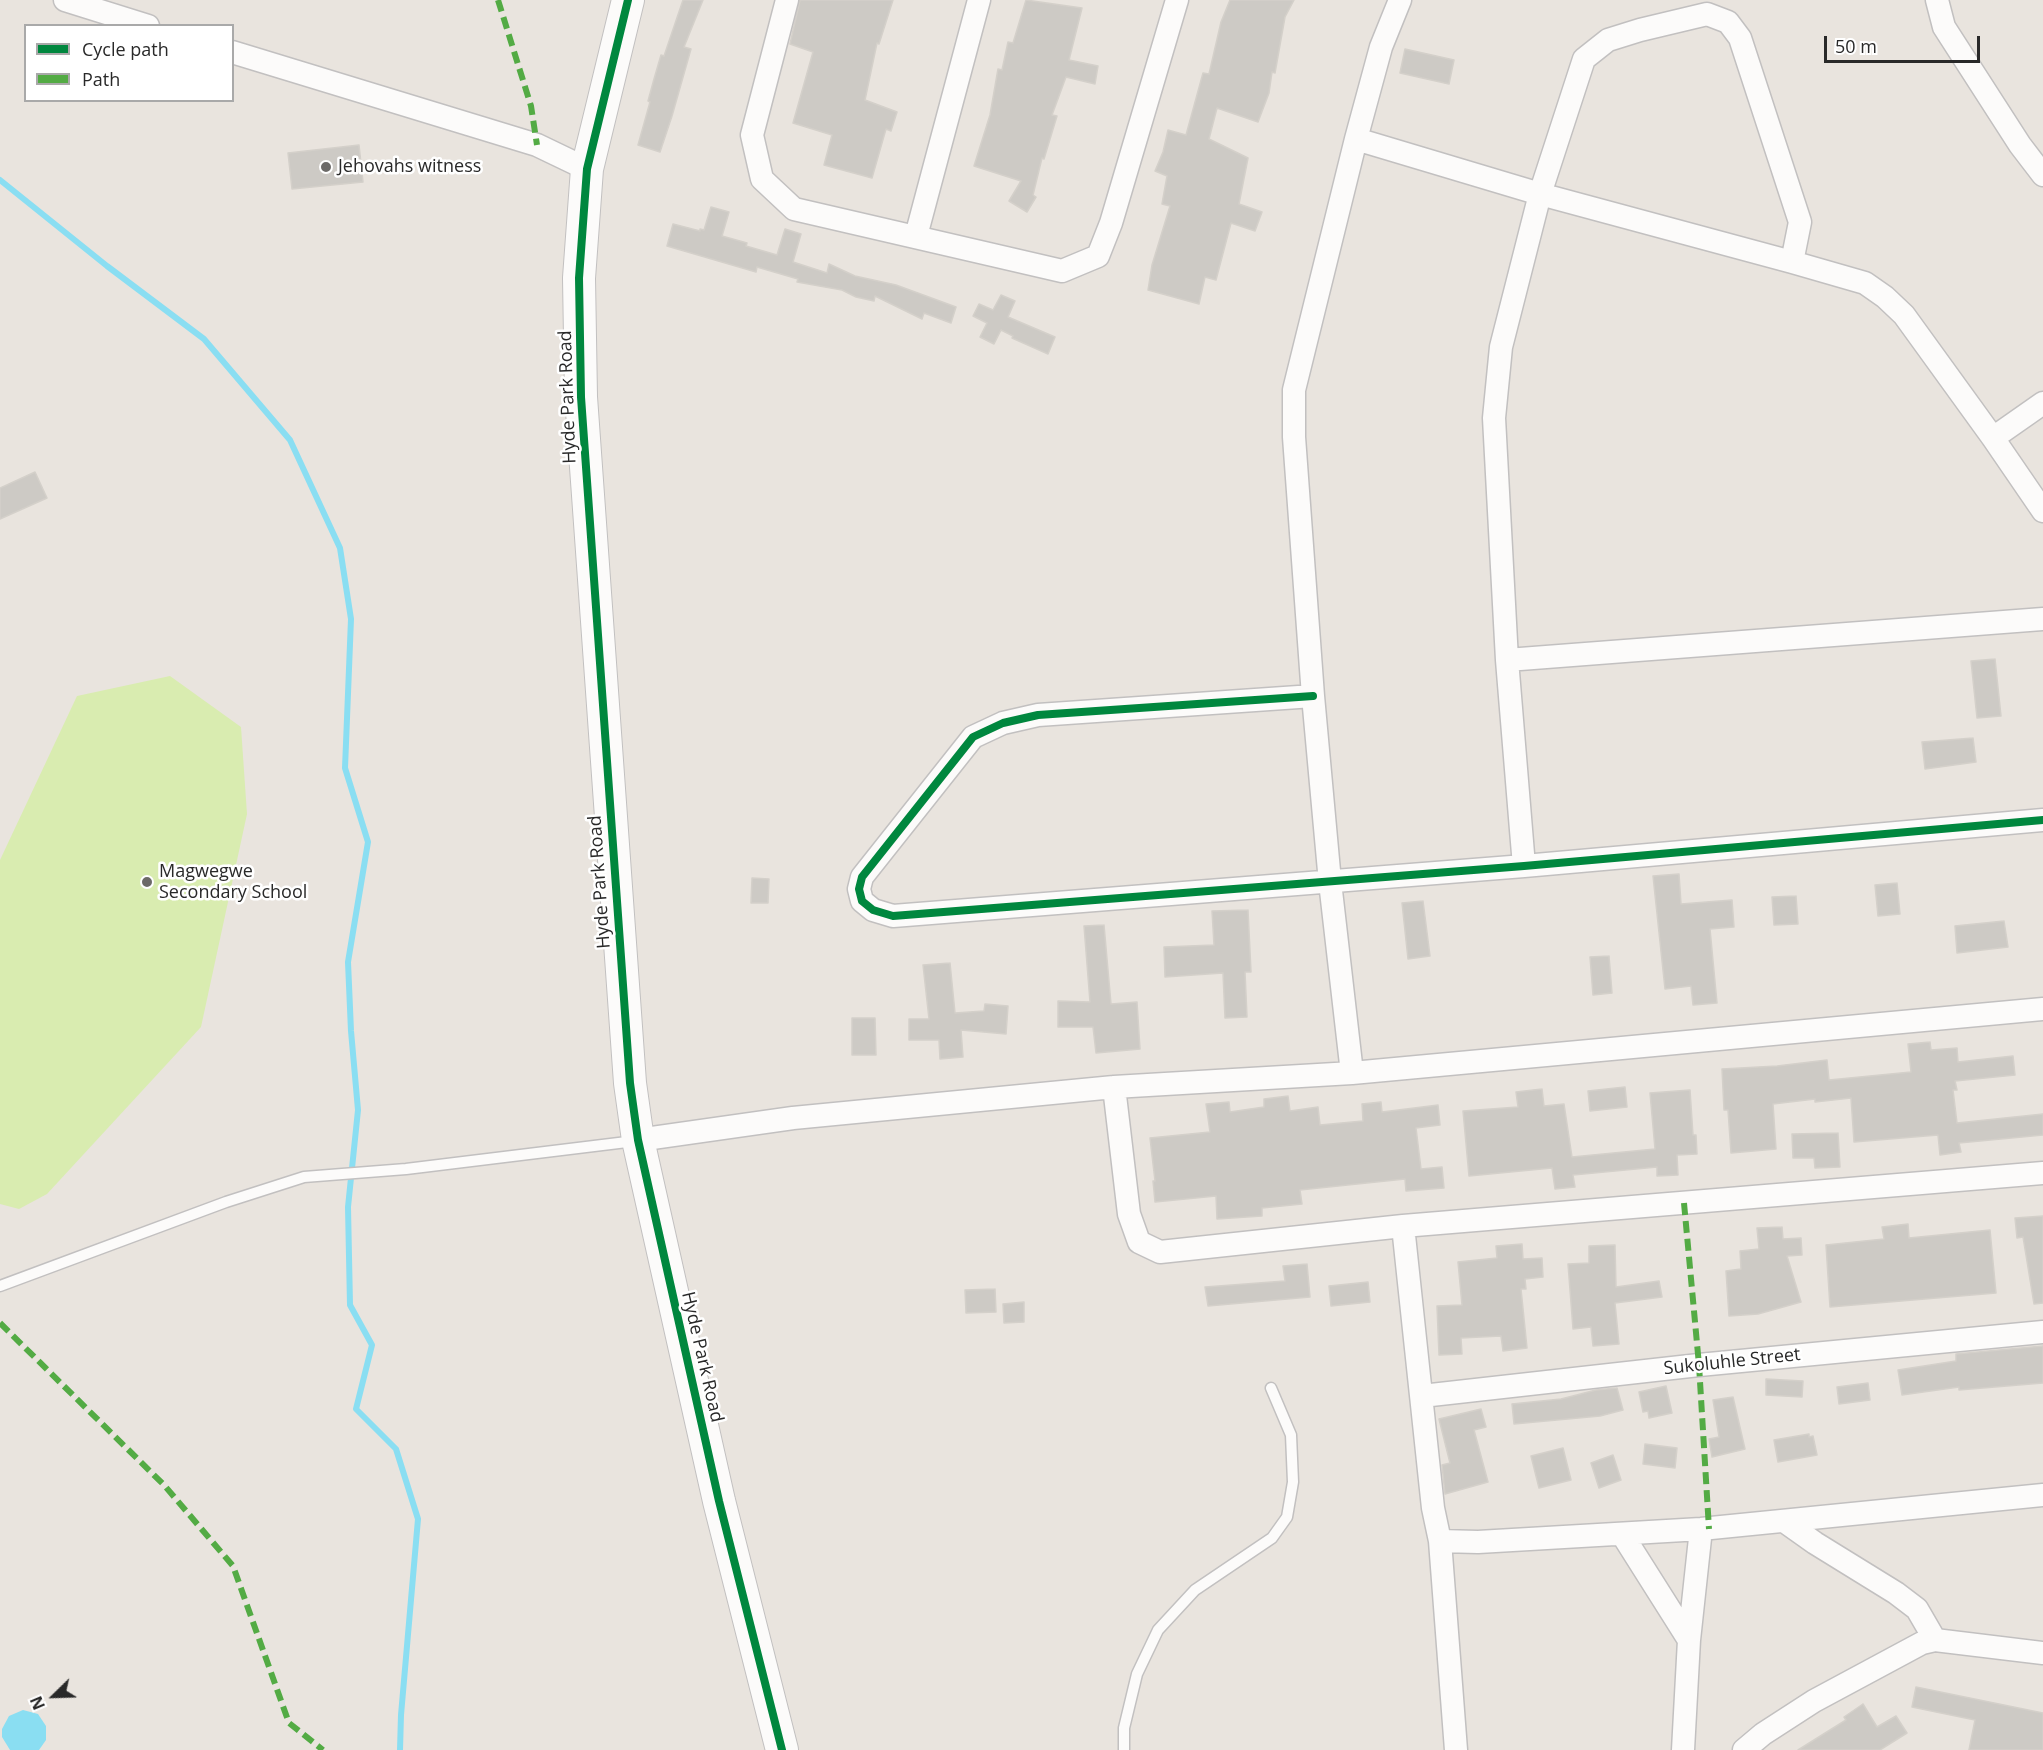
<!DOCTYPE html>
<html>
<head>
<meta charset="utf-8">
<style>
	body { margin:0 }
	#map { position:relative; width:2043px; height:1750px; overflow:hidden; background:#e9e4de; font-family:"Open Sans",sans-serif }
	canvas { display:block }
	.legend { position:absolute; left:24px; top:24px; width:210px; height:78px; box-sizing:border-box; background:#fff; border:2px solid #a9a9a9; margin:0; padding:8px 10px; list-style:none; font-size:18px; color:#292929 }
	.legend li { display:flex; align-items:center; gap:12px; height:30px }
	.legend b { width:30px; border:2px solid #a9a9a9 }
	.north { position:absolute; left:24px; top:1666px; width:60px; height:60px; -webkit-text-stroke:4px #fff; paint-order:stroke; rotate:247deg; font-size:16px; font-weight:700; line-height:24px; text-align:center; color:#292929 }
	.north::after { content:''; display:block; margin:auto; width:21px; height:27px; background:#292929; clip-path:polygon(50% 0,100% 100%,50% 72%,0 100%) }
	.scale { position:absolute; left:1824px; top:36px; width:156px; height:27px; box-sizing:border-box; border:3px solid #292929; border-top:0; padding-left:8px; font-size:18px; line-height:21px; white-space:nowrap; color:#292929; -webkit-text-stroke:4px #fff; paint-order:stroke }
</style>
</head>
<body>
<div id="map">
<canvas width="2043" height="1750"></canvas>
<ul class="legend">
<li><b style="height:8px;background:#00873e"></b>Cycle path</li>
<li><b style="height:8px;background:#53ab44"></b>Path</li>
</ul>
<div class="north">N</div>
<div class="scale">50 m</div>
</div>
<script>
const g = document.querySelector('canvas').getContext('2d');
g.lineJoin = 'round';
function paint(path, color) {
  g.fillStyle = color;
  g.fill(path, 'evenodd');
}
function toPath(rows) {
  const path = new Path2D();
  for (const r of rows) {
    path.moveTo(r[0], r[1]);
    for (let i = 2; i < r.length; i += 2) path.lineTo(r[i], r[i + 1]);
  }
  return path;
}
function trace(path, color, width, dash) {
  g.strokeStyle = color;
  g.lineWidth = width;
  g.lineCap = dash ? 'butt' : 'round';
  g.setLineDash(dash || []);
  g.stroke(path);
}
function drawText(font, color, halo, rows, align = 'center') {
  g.font = font + ' "Open Sans",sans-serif';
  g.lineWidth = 5;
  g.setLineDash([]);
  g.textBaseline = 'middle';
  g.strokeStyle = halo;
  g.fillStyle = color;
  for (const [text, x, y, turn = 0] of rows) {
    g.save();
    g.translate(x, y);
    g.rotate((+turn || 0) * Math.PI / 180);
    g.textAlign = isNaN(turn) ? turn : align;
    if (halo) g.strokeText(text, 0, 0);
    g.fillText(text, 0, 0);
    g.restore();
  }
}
paint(toPath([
	[170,676,241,727,247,814,201,1027,47,1194,19,1209,0,1204,0,860,77,696]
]), '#d9ecb0');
paint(toPath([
	[23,1710,38,1714,46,1726,46,1740,39,1750,10,1750,2,1737,2,1729,9,1716]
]), '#8adef2');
trace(toPath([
	[0,180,107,266,204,339,290,440,340,548,351,619,345,768,368,842,348,962,351,1031,358,1110,348,1207,350,1305,372,1345,356,1409,396,1449,418,1519,401,1715,400,1750]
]), '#8adef2', 6);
const building = toPath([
	[683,0,703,0,684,47,691,49,672,116,660,152,638,145,650,102,648,101,654,79,661,55,664,56,683,0],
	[800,0,893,0,879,44,877,43,865,100,897,112,891,131,886,129,872,178,824,165,832,135,793,123,813,52,790,44,800,0],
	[1026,0,1082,8,1069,60,1098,66,1095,84,1066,77,1052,115,1057,116,1044,159,1042,158,1033,195,1036,197,1027,212,1009,201,1021,181,974,166,990,115,998,69,1002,70,1008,42,1013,43,1026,0],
	[1230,0,1294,0,1285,17,1275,73,1272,72,1269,93,1258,122,1217,108,1209,139,1248,158,1239,204,1262,212,1255,231,1231,223,1216,280,1205,277,1199,304,1148,290,1152,265,1170,206,1162,204,1167,176,1155,171,1163,152,1168,130,1186,135,1203,73,1209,74,1221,22,1230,0],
	[1405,49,1454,60,1449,84,1400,73,1405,49],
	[359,145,363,182,292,189,288,153,359,145],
	[711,207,729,212,722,236,747,243,746,246,777,255,785,229,801,234,793,262,827,273,829,264,855,276,896,285,956,307,951,323,924,313,922,319,875,296,874,301,856,297,842,290,797,282,798,279,757,267,756,272,667,246,673,224,700,231,700,229,704,230,711,207],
	[1001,295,1015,301,1008,317,1055,337,1048,354,1012,338,1013,336,1001,330,994,344,980,337,987,323,973,316,979,304,993,310,1001,295],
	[35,472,47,498,0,519,0,488,35,472],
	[1995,659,2001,716,1977,718,1971,661,1995,659],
	[1973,738,1976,762,1925,769,1922,742,1973,738],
	[1679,874,1681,904,1732,900,1734,927,1710,929,1717,1003,1693,1005,1691,986,1665,989,1653,876,1679,874],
	[752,878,769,879,768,903,751,903,752,878],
	[1897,883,1900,914,1878,916,1875,885,1897,883],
	[1796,896,1798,924,1774,925,1772,897,1796,896],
	[1423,901,1430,956,1408,959,1402,903,1423,901],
	[1248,910,1251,972,1245,972,1247,1017,1225,1018,1223,973,1165,977,1164,947,1214,945,1212,911,1248,910],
	[2004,921,2008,947,1957,953,1955,926,2004,921],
	[1104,925,1111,1004,1137,1002,1140,1049,1096,1053,1093,1027,1058,1027,1058,1001,1090,1002,1084,926,1104,925],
	[1609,956,1612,993,1593,995,1590,957,1609,956],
	[950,963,955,1013,984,1011,985,1004,1008,1006,1006,1034,961,1030,963,1057,940,1059,939,1040,909,1040,909,1019,929,1019,923,965,950,963],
	[852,1018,875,1018,876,1055,852,1055,852,1018],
	[1930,1042,1931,1050,1957,1048,1958,1062,2013,1056,2015,1075,1955,1081,1957,1090,1953,1090,1957,1123,2043,1114,2043,1135,1959,1143,1961,1152,1940,1155,1938,1135,1854,1142,1851,1098,1815,1102,1815,1099,1773,1104,1776,1149,1731,1153,1728,1110,1724,1110,1722,1069,1777,1066,1827,1060,1829,1080,1911,1072,1908,1044,1930,1042],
	[1625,1087,1627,1107,1590,1111,1588,1091,1625,1087],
	[1542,1089,1544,1106,1564,1104,1572,1157,1655,1149,1650,1093,1690,1090,1693,1135,1696,1135,1697,1154,1677,1155,1678,1175,1657,1176,1657,1167,1573,1175,1575,1187,1555,1189,1552,1168,1469,1176,1463,1111,1518,1107,1516,1092,1542,1089],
	[1288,1096,1290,1111,1318,1107,1320,1125,1363,1121,1362,1104,1381,1102,1382,1112,1438,1105,1440,1125,1416,1128,1421,1169,1442,1167,1444,1188,1406,1191,1405,1179,1300,1190,1302,1204,1262,1208,1262,1216,1217,1219,1216,1196,1155,1202,1153,1181,1155,1181,1150,1138,1210,1132,1206,1104,1229,1102,1230,1112,1264,1107,1264,1099,1288,1096],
	[1838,1133,1840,1167,1815,1168,1814,1158,1793,1158,1792,1134,1838,1133],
	[2043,1216,2043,1303,2034,1304,2023,1237,2017,1238,2015,1218,2043,1216],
	[1908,1224,1909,1238,1990,1230,1996,1293,1830,1307,1826,1245,1884,1239,1882,1227,1908,1224],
	[1782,1227,1783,1239,1801,1238,1802,1255,1787,1256,1801,1302,1758,1314,1729,1316,1726,1271,1741,1269,1740,1251,1759,1249,1757,1228,1782,1227],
	[1522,1244,1523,1259,1542,1258,1543,1277,1525,1279,1526,1289,1521,1289,1527,1348,1503,1351,1501,1336,1461,1338,1462,1354,1439,1355,1437,1306,1462,1305,1458,1262,1497,1258,1496,1246,1522,1244],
	[1615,1245,1616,1287,1659,1281,1662,1297,1615,1303,1619,1344,1593,1346,1591,1327,1573,1329,1568,1264,1589,1263,1589,1246,1615,1245],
	[1307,1264,1310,1297,1208,1306,1205,1287,1285,1281,1283,1266,1307,1264],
	[1368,1282,1370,1302,1331,1306,1329,1286,1368,1282],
	[995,1289,996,1312,966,1313,965,1290,995,1289],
	[1024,1302,1024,1322,1004,1323,1003,1304,1024,1302],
	[2043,1346,2043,1383,1959,1390,1959,1387,1902,1395,1898,1370,1956,1361,1956,1354,2043,1346],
	[1766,1379,1803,1381,1802,1397,1766,1395,1766,1379],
	[1868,1383,1870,1400,1839,1404,1837,1387,1868,1383],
	[1666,1386,1672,1413,1649,1418,1648,1411,1643,1412,1639,1392,1666,1386],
	[1617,1388,1623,1410,1600,1416,1514,1424,1512,1404,1561,1399,1596,1390,1617,1388],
	[1733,1397,1745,1449,1712,1457,1709,1439,1719,1437,1713,1400,1733,1397],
	[1481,1409,1486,1427,1474,1430,1488,1482,1445,1494,1442,1465,1450,1463,1439,1419,1481,1409],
	[1809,1434,1809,1437,1813,1436,1817,1455,1778,1462,1774,1440,1809,1434],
	[1645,1444,1677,1448,1675,1468,1643,1464,1645,1444],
	[1563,1448,1571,1480,1539,1488,1531,1456,1563,1448],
	[1613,1455,1621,1480,1599,1488,1591,1463,1613,1455],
	[1916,1687,2043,1713,2043,1750,1969,1750,1975,1720,1912,1707,1916,1687],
	[1863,1704,1877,1727,1896,1716,1907,1733,1880,1750,1798,1750,1846,1720,1844,1717,1863,1704]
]);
paint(building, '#cdcac5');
trace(building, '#d4d0ca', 1.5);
const lane = toPath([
	[0,1286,226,1202,304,1177,406,1169,635,1141],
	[1124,1750,1124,1728,1137,1674,1158,1630,1195,1590,1272,1538,1287,1517,1293,1482,1291,1435,1271,1388]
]);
const street = toPath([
	[65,0,148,26],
	[787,0,752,135,762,179,794,209,1062,271,1098,256,1111,223,1177,0],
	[1937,0,1944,27,2020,145,2043,175],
	[232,52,537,145,587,169],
	[1356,139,1540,194,1792,262,1865,283,1885,297,1904,315,1993,438,2043,511],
	[916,236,979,0],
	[1993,438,2043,403],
	[1507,660,2043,619],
	[1313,696,1038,715,1003,723,973,737,862,877,859,889,862,901,873,910,893,916,1524,866,2043,820],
	[1524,866,1507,660,1494,418,1501,347,1540,194,1584,59,1608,40,1640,30,1707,14,1728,22,1740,38,1800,222,1792,262],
	[1352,1073,1330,882,1313,696,1294,437,1294,390,1356,139,1381,47,1400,0],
	[1114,1087,1129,1214,1139,1242,1160,1252,1403,1226,2043,1173],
	[638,1140,793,1118,1114,1087,1352,1073,2043,1009],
	[1403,1226,1433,1508,1440,1541,1478,1542,1701,1529,2043,1495],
	[1422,1396,1699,1365,2043,1332],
	[1784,1521,1815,1543,1896,1593,1917,1609,1935,1640],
	[1622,1534,1689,1640],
	[1440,1541,1456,1750],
	[1683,1750,1689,1640,1701,1529],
	[1744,1750,1763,1734,1814,1701,1922,1643,1935,1640,2043,1653]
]);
const secondary = toPath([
	[628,0,587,169,579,278,581,397,630,1083,638,1140,719,1501,782,1750]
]);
trace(lane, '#c2c0c0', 13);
trace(street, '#c2c0c0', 25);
trace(secondary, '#c2c0c0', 34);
trace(lane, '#fcfbfa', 10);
trace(street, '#fcfbfa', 22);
trace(secondary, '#fcfbfa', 32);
trace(toPath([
	[498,0,531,106,537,145],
	[1684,1203,1699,1365,1709,1529],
	[0,1323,164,1485,233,1566,289,1723,323,1750]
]), '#53ab44', 6, [12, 6]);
trace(toPath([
	[628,0,587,169,579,278,581,397,630,1083,638,1140,719,1501,782,1750],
	[1313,696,1038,715,1003,723,973,737,862,877,859,889,862,901,873,910,893,916,1524,866,2043,820]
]), '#00873e', 8);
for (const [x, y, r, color] of [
	[326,167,6,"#6c6a68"],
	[147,882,6,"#6c6a68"]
]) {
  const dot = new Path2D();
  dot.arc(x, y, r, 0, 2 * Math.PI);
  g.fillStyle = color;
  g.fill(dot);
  trace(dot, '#fff', 2);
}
drawText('18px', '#292929', '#fff', [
	["Jehovahs witness",338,167],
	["Magwegwe",159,872],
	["Secondary School",159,893]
], 'left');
drawText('18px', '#292929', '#fff', [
	["Hyde Park Road",568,397,-92],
	["Hyde Park Road",600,882,-94],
	["Hyde Park Road",702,1357,77],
	["Sukoluhle Street",1732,1362,-6]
]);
</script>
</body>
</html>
